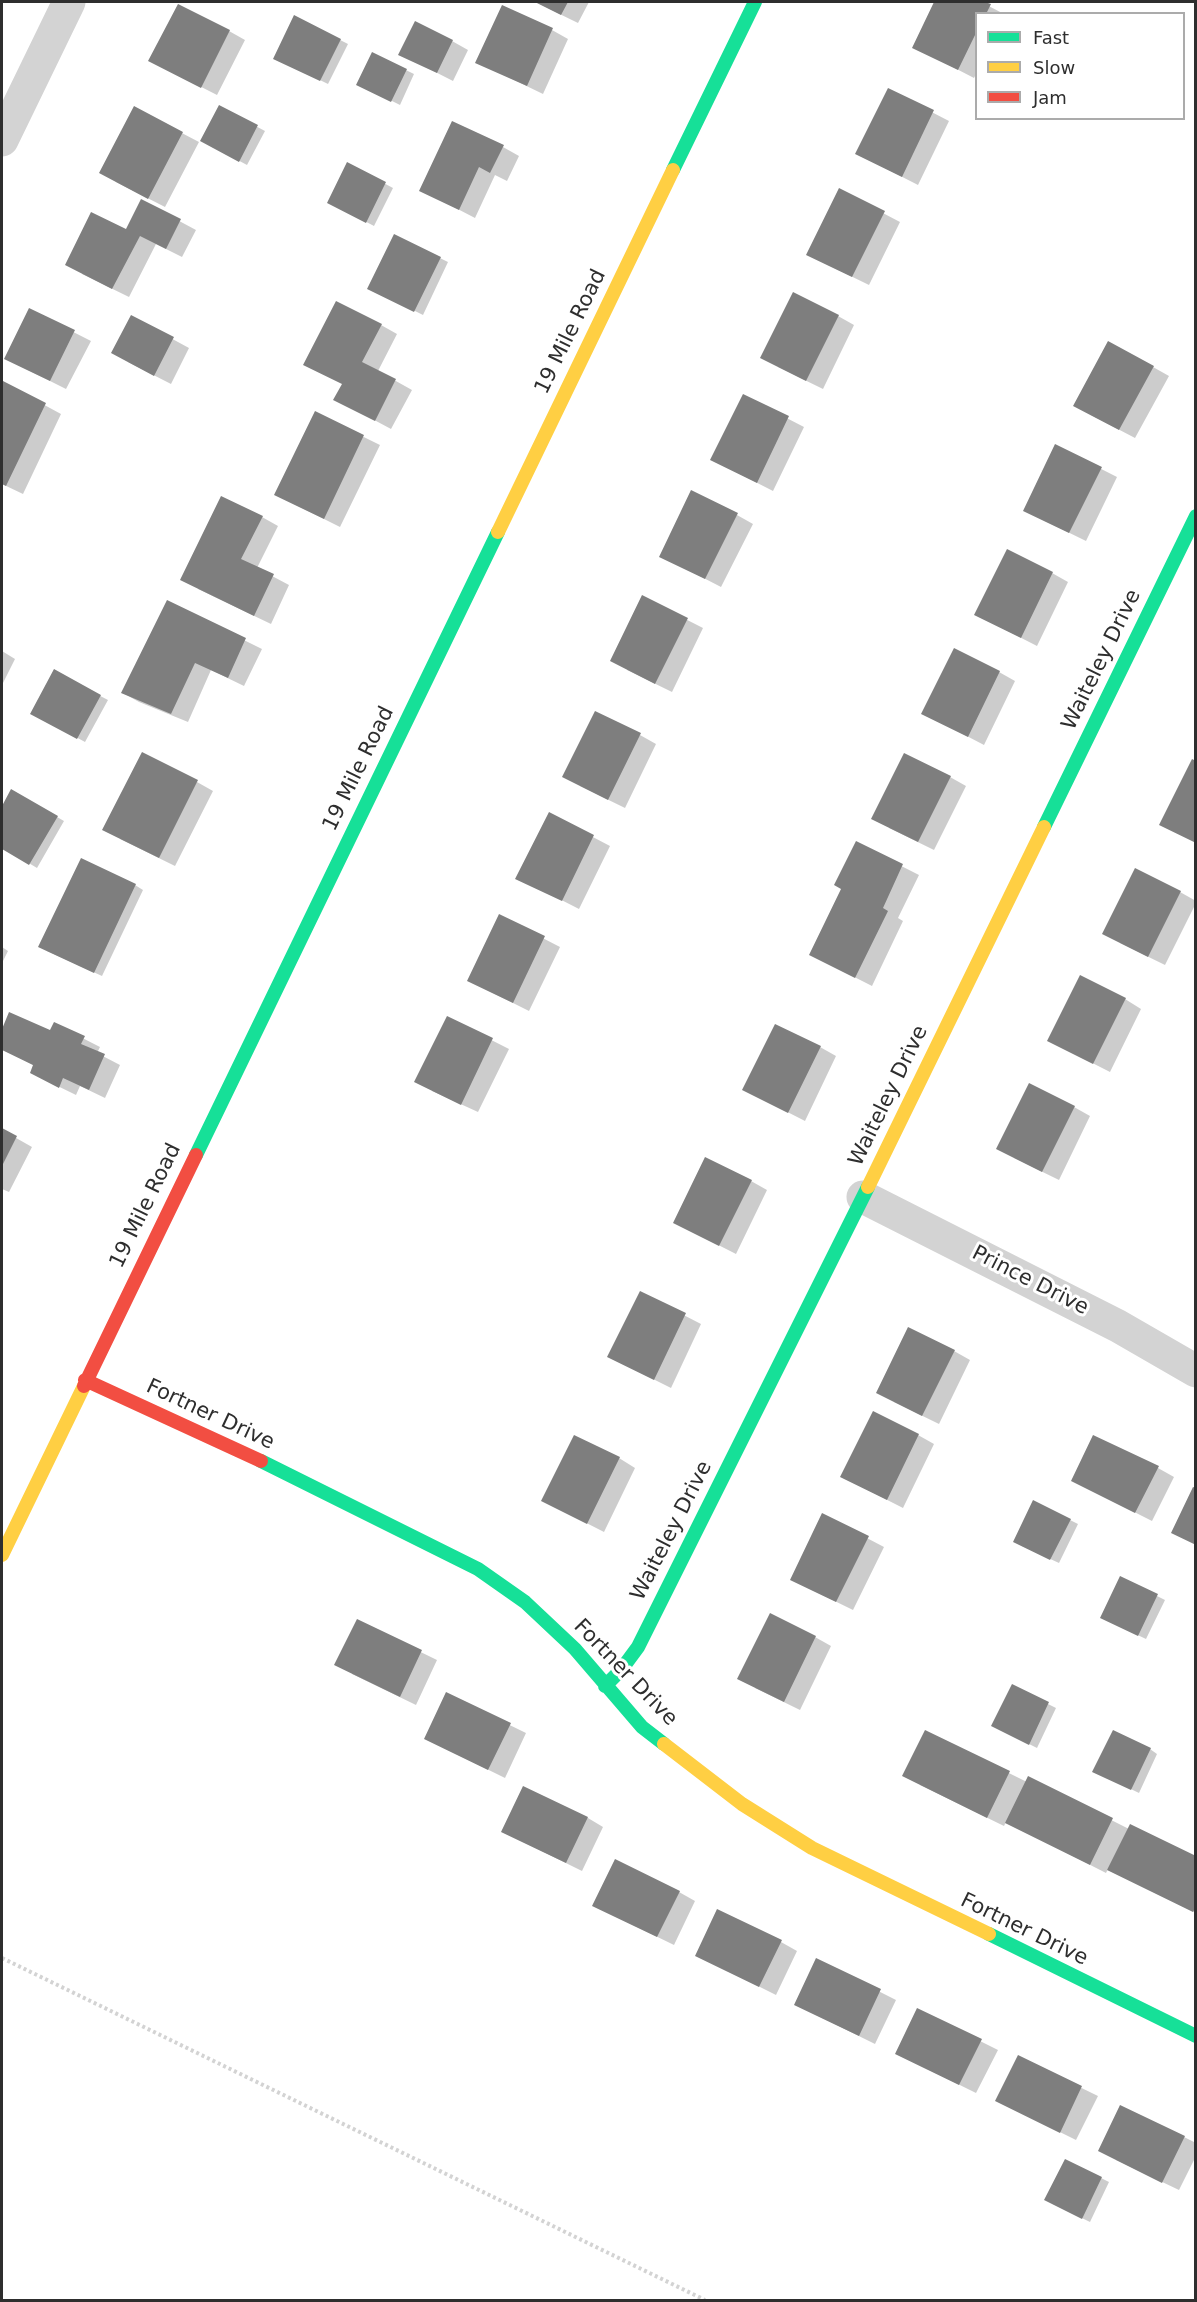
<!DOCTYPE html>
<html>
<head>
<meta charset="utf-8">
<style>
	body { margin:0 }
	#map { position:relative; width:1197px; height:2302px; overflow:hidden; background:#fff; font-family:"DejaVu Sans",sans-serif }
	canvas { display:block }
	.frame { position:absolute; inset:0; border:3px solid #2e2e2e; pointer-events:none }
	.legend { position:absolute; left:975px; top:12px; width:210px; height:108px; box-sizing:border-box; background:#fff; border:2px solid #ababab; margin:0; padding:8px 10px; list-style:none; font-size:18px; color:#2e2e2e }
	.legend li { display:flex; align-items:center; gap:12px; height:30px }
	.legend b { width:30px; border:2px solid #ababab }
</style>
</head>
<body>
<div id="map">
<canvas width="1197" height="2302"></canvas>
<div class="frame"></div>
<ul class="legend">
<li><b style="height:8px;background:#16e098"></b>Fast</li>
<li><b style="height:8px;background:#ffcf43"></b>Slow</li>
<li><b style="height:8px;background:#f24e42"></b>Jam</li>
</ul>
</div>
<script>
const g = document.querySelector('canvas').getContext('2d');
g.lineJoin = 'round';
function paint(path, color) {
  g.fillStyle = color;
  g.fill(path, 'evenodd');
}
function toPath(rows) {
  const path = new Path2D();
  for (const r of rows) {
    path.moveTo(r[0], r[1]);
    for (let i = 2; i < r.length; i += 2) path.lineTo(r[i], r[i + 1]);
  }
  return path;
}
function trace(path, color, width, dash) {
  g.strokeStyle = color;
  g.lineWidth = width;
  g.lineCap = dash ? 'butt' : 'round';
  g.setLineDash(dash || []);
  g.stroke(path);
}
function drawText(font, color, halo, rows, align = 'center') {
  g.font = font + ' "DejaVu Sans",sans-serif';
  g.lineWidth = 6;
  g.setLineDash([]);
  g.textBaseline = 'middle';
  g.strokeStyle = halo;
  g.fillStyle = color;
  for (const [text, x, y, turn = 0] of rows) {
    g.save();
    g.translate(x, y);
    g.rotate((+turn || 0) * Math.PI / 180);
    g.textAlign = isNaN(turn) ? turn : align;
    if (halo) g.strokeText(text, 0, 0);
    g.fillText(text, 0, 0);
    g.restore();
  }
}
paint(toPath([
	[535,2,589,2,578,23],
	[936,2,981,2,1004,14,976,14,976,74,974,78,914,47],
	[295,17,348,44,328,84,283,62],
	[552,30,568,39,543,94,477,62],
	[229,31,245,40,217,95,166,69],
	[452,41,468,50,453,81,400,54],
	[373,54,414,74,400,105,366,88],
	[889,90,949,121,918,185,873,162],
	[220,107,265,131,247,165,202,141],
	[134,108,199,142,165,207,116,182],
	[503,147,519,156,507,181,495,175,475,218,421,190],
	[348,164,393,188,374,226,336,206],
	[839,190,900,222,869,285,824,263],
	[142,201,196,230,182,257,156,244,129,297,82,274,127,231],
	[395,236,448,262,423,315,377,292],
	[30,310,91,341,66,389,6,359],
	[838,316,854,325,823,389,778,367],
	[132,317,189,348,171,384,128,362],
	[381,325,397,334,378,371,412,390,391,429,335,399],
	[1153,367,1169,376,1135,438,1091,415],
	[4,383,61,414,23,494,2,484,2,387],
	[744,396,804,427,773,491,728,468],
	[315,413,380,445,340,527,292,503],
	[1056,446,1117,477,1086,541,1041,519],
	[737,515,753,524,721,587,661,556],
	[262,517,278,526,257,568,289,585,271,624,198,589],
	[1052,573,1068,582,1037,646,992,623],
	[642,597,703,628,672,692,627,670],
	[167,602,262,649,244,686,211,670,188,722,139,702,123,693],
	[2,651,15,659,2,685],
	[54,672,108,700,85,742,32,713],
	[999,672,1015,681,984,745,938,721],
	[640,735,656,744,625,808,580,786],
	[950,777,966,786,934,850,889,828],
	[197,782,213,791,175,866,120,839],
	[12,791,64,821,37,868,2,847,2,809],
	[549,814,610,846,579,909,532,885],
	[856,843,919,875,898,918,903,921,872,986,811,955,843,889],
	[135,885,143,890,102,976,47,951],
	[1180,892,1196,901,1196,903,1165,965,1120,943],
	[500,916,560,947,529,1011,485,989],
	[2,947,8,951,2,963],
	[1125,999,1141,1009,1110,1072,1049,1041],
	[10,1014,51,1032,55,1024,100,1047,97,1053,120,1065,105,1098,80,1086,76,1095,31,1073,35,1066,2,1049,2,1032],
	[448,1018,509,1049,478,1112,432,1091],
	[820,1047,836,1056,805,1121,760,1098],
	[1074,1107,1090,1116,1059,1180,1014,1158],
	[2,1130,32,1147,9,1192,2,1189],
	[751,1181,767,1190,736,1254,675,1223],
	[641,1293,701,1324,671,1388,625,1365],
	[954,1351,970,1360,939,1424,894,1402],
	[918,1435,934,1444,903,1508,842,1477],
	[619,1458,635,1468,604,1532,559,1509],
	[1158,1468,1174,1477,1152,1521,1073,1481],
	[823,1515,884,1547,853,1610,808,1588],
	[1070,1520,1078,1524,1059,1563,1022,1546],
	[1157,1596,1165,1600,1146,1639,1110,1622],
	[357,1621,437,1660,416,1705,352,1674],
	[815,1637,831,1646,800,1710,755,1688],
	[1012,1686,1056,1708,1037,1748,1001,1730],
	[446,1694,526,1733,505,1778,442,1747],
	[926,1732,1027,1782,1028,1778,1129,1829,1196,1857,1196,1913,1108,1869,1106,1873,1006,1822,1004,1826,920,1785],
	[1150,1749,1157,1754,1139,1793,1102,1775],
	[588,1818,603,1827,582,1871,503,1832],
	[679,1892,695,1901,674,1945,594,1906],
	[781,1942,797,1951,776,1995,696,1955],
	[817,1960,896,2000,875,2044,796,2005],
	[918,2010,998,2050,976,2093,897,2054],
	[1018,2057,1098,2096,1076,2140,997,2101],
	[1184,2137,1196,2143,1196,2156,1179,2190,1116,2160],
	[1101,2178,1109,2182,1090,2222,1053,2204]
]), '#0003');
paint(toPath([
	[535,2,568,2,561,15],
	[934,2,985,2,991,4,986,14,976,14,976,33,958,70,912,48],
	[178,4,230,30,201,88,148,61],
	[502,5,553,28,527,86,475,63],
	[294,15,341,39,320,81,273,59],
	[415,21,453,40,437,73,398,55],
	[372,52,407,69,391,102,356,85],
	[888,88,934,110,902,177,855,154],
	[219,105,258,125,239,162,200,141],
	[134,106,183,132,148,199,99,173],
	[452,121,504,145,490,173,479,167,459,210,419,191],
	[347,162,386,182,366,223,327,203],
	[839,188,885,211,852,277,806,255],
	[141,199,181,219,166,249,140,236,112,289,65,265,91,212,126,229],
	[394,234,441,257,414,312,367,289],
	[793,292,839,315,806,381,760,358],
	[336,301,382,324,362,362,396,379,375,421,333,400,342,384,303,365],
	[29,308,75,330,50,381,4,359],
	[131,315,174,337,154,376,111,353],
	[1108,341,1154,366,1119,430,1073,406],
	[3,381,46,403,6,486,2,484],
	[743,394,789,416,757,483,710,460],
	[315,411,364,435,324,519,274,495],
	[1055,444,1102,467,1069,533,1023,511],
	[691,490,738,513,705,579,659,557],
	[221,496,263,516,241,559,274,574,254,616,180,580],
	[1007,549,1053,572,1021,638,974,615],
	[642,595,688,618,655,684,610,661],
	[167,600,246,638,228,678,195,663,171,714,121,693],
	[954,648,1000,671,968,737,921,714],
	[54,669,101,695,77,739,30,714],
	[595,711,641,733,608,800,562,777],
	[142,752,198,780,159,858,102,830],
	[904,753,951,776,918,842,871,819],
	[1192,759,1196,761,1196,843,1159,825],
	[11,789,58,816,29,865,2,849,2,806],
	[549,812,594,835,562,901,515,879],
	[856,841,903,864,883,908,888,911,855,978,809,955,841,889,834,885],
	[81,858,136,884,94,973,38,947],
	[1135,868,1181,891,1148,957,1102,934],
	[499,914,545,936,513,1003,467,981],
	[1080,975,1126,998,1093,1064,1047,1041],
	[9,1012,50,1030,54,1022,85,1036,81,1044,105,1054,89,1090,63,1078,59,1088,30,1073,33,1065,2,1050,2,1029],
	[447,1016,493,1038,461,1105,414,1082],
	[775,1024,821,1046,788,1113,742,1090],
	[1029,1083,1075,1106,1042,1172,996,1149],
	[2,1128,17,1136,2,1166],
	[705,1157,752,1180,719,1246,673,1223],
	[640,1291,686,1313,654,1380,607,1357],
	[908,1327,955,1350,922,1416,876,1393],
	[873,1411,919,1434,887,1500,840,1477],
	[574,1435,620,1457,587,1524,541,1501],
	[1093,1435,1159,1466,1135,1513,1071,1481],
	[1193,1487,1196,1488,1196,1545,1171,1533],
	[1033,1500,1071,1519,1050,1560,1013,1542],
	[822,1513,869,1536,836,1602,790,1580],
	[1120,1576,1158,1594,1138,1636,1100,1618],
	[770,1613,816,1636,784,1702,737,1679],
	[357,1619,422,1650,400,1697,334,1665],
	[1012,1684,1049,1702,1029,1745,991,1726],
	[446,1692,511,1723,488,1770,424,1739],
	[925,1730,1010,1771,987,1818,902,1776],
	[1113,1730,1151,1748,1131,1790,1092,1772],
	[1028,1776,1113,1818,1090,1865,1005,1823],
	[523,1786,588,1817,566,1863,501,1832],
	[1130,1824,1196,1856,1196,1906,1193,1912,1107,1870],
	[615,1859,680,1891,657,1937,592,1906],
	[717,1909,782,1940,759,1987,695,1956],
	[816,1958,881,1989,859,2036,794,2005],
	[917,2008,982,2039,959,2085,895,2054],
	[1018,2055,1082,2086,1060,2133,995,2101],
	[1120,2105,1185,2136,1162,2183,1098,2151],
	[1065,2159,1102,2177,1082,2219,1044,2200]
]), '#7e7e7e');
trace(toPath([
	[2,1958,705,2300]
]), '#d3d3d3', 4, [3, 3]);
trace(toPath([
	[2,140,69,2],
	[863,1197,1118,1326,1196,1371]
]), '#d3d3d3', 33);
trace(toPath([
	[673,170,755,2],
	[1044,827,1196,516],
	[196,1155,498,532],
	[261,1461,478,1569,525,1602,575,1649,642,1727,664,1744],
	[605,1686,621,1670,638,1647,868,1187],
	[989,1934,1196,2036]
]), '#16e098', 14);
trace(toPath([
	[498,532,673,170],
	[868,1187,1044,827],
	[2,1555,84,1386],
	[664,1744,742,1804,812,1848,989,1934]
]), '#ffcf43', 14);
trace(toPath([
	[85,1380,261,1461],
	[84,1386,196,1155]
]), '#f24e42', 14);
drawText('21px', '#2e2e2e', '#fff', [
	["19 Mile Road",571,332,-64],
	["Waiteley Drive",1102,660,-64],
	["19 Mile Road",359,769,-64],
	["Waiteley Drive",889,1096,-64],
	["19 Mile Road",146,1206,-64],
	["Prince Drive",1030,1281,27],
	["Fortner Drive",210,1415,25],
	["Waiteley Drive",672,1531,-63],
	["Fortner Drive",625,1673,46],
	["Fortner Drive",1024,1930,26]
]);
</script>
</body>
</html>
